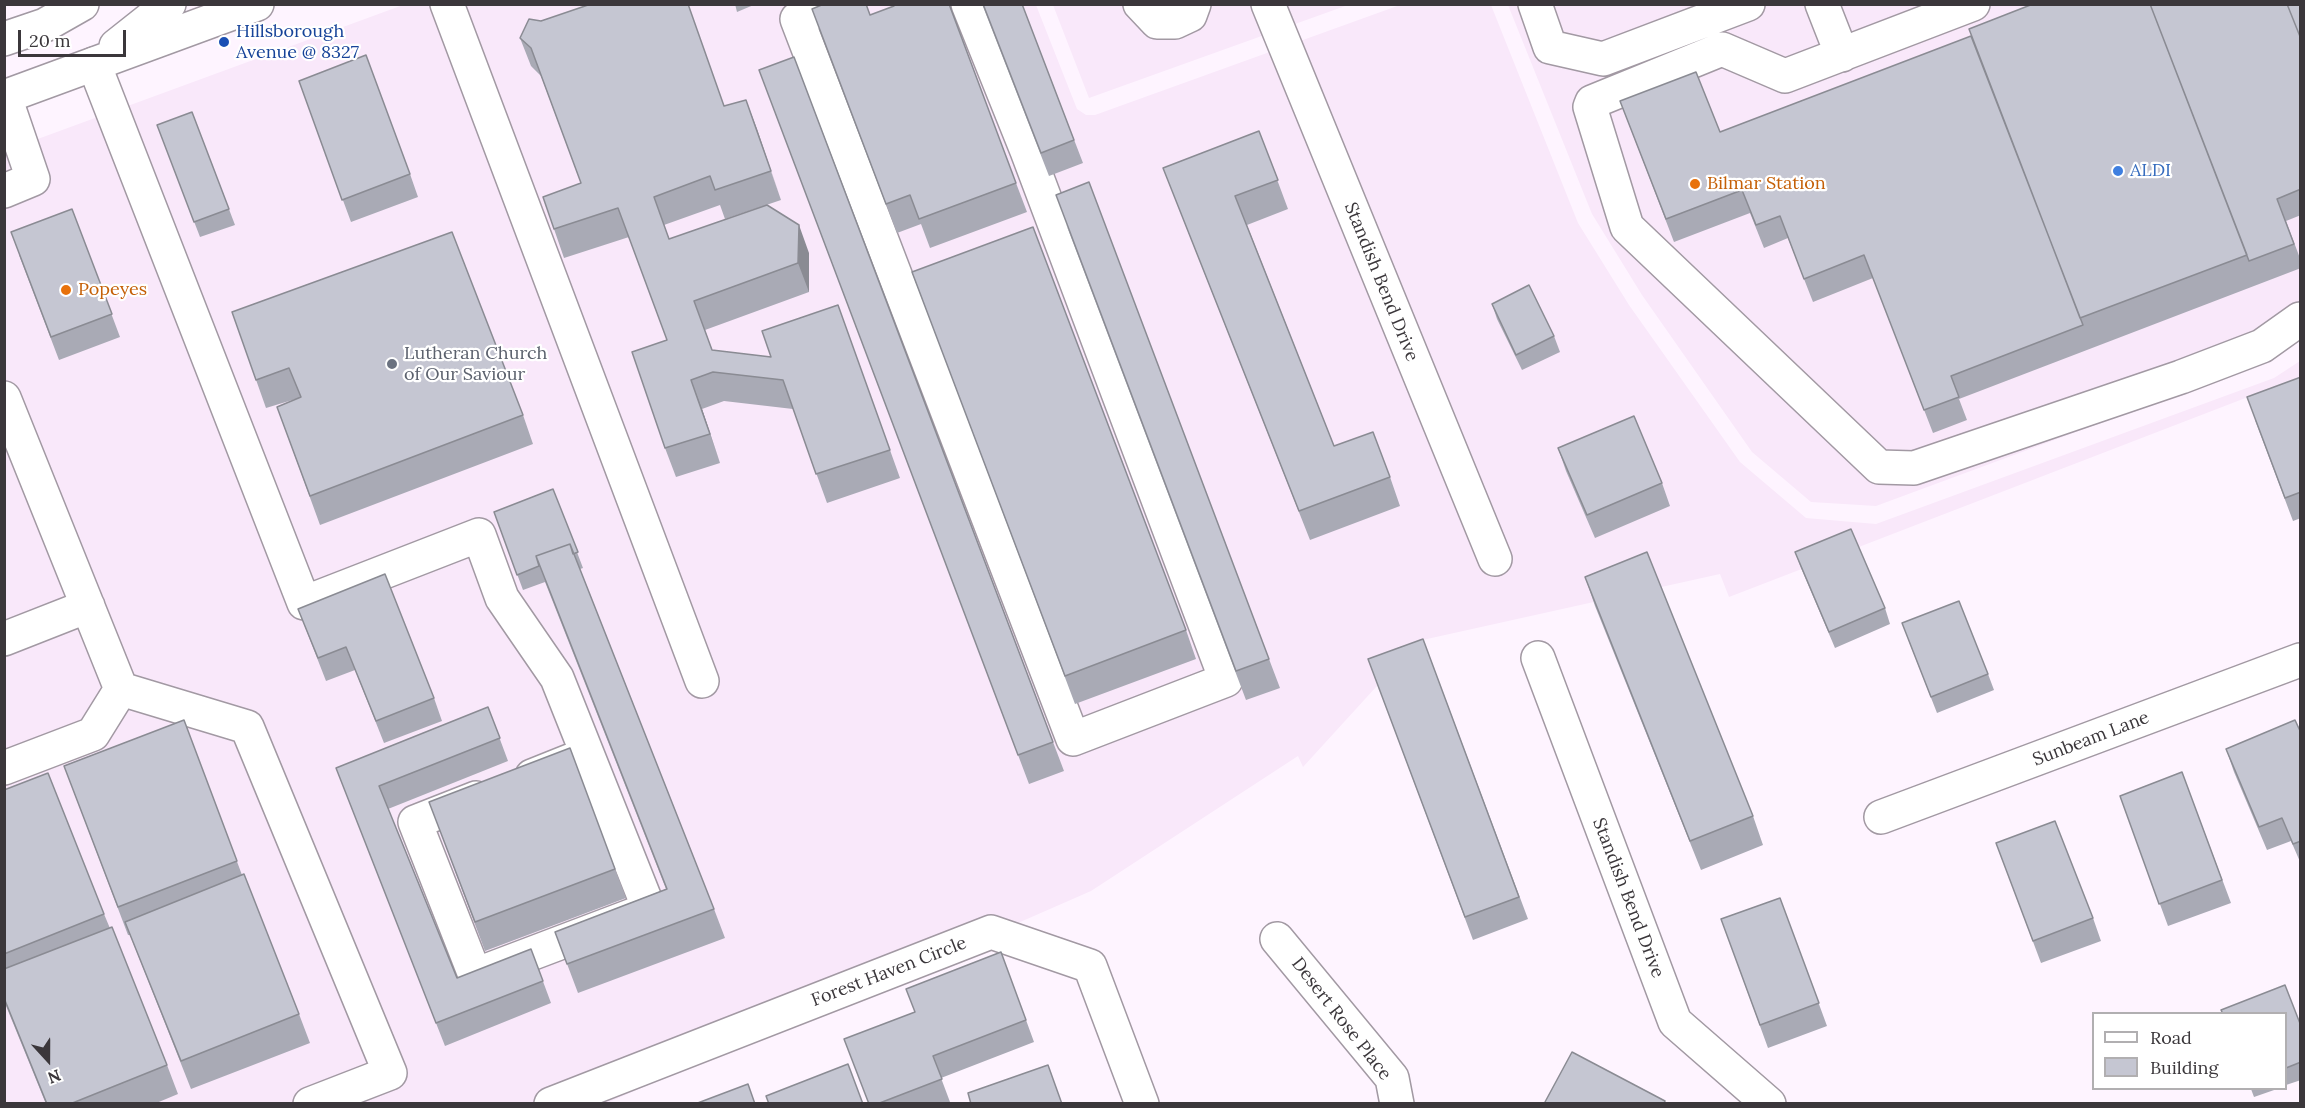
<!DOCTYPE html>
<html>
<head>
<meta charset="utf-8">
<style>
	body { margin:0 }
	#map { position:relative; width:2305px; height:1108px; overflow:hidden; background:#fef4ff; font-family:Lora,serif }
	canvas { display:block }
	.frame { position:absolute; inset:0; border:6px solid #3b373b; pointer-events:none }
	.legend { position:absolute; left:2092px; top:1012px; width:195px; height:78px; box-sizing:border-box; background:#fff; border:2px solid #b1afb1; margin:0; padding:8px 10px; list-style:none; font-size:18px; color:#3b373b }
	.legend li { display:flex; align-items:center; gap:12px; height:30px }
	.legend b { width:30px; border:2px solid #b1afb1 }
	.north { position:absolute; left:18px; top:1030px; width:60px; height:60px; -webkit-text-stroke:4px #fff; paint-order:stroke; rotate:159deg; font-size:16px; font-weight:700; line-height:24px; text-align:center; color:#3b373b }
	.north::after { content:''; display:block; margin:auto; width:21px; height:27px; background:#3b373b; clip-path:polygon(50% 0,100% 100%,50% 72%,0 100%) }
	.scale { position:absolute; left:18px; top:30px; width:108px; height:27px; box-sizing:border-box; border:3px solid #3b373b; border-top:0; padding-left:8px; font-size:18px; line-height:21px; white-space:nowrap; color:#3b373b; -webkit-text-stroke:4px #fff; paint-order:stroke }
</style>
</head>
<body>
<div id="map">
<canvas width="2305" height="1108"></canvas>
<div class="frame"></div>
<ul class="legend">
<li><b style="height:8px;background:#fff"></b>Road</li>
<li><b style="height:16px;background:#c5c6d2"></b>Building</li>
</ul>
<div class="north">N</div>
<div class="scale">20 m</div>
</div>
<script>
const g = document.querySelector('canvas').getContext('2d');
g.lineJoin = 'round';
function paint(path, color) {
  g.fillStyle = color;
  g.fill(path, 'evenodd');
}
function toPath(rows) {
  const path = new Path2D();
  for (const r of rows) {
    path.moveTo(r[0], r[1]);
    for (let i = 2; i < r.length; i += 2) path.lineTo(r[i], r[i + 1]);
  }
  return path;
}
function trace(path, color, width, dash) {
  g.strokeStyle = color;
  g.lineWidth = width;
  g.lineCap = dash ? 'butt' : 'round';
  g.setLineDash(dash || []);
  g.stroke(path);
}
function drawText(font, color, halo, rows, align = 'center') {
  g.font = font + ' Lora,serif';
  g.lineWidth = 4.5;
  g.setLineDash([]);
  g.textBaseline = 'middle';
  g.strokeStyle = halo;
  g.fillStyle = color;
  for (const [text, x, y, turn = 0] of rows) {
    g.save();
    g.translate(x, y);
    g.rotate((+turn || 0) * Math.PI / 180);
    g.textAlign = isNaN(turn) ? turn : align;
    if (halo) g.strokeText(text, 0, 0);
    g.fillText(text, 0, 0);
    g.restore();
  }
}
paint(toPath([
	[403,5,1036,5,1077,109,1086,115,1095,115,1400,5,1491,5,1578,223,1629,305,1740,462,1806,518,1876,524,2274,378,2300,361,2300,377,1729,597,1720,574,1418,641,1303,767,1298,756,1091,891,607,1103,5,1104,5,151],
	[1053,5,1348,5,1089,98],
	[1508,5,2300,5,2300,340,2268,361,1876,506,1811,502,1752,452,1642,295,1592,214]
]), '#f9e8fa');
const minor = toPath([
	[447,4,702,681],
	[837,4,797,19,1073,739,1226,680,1027,151,968,4],
	[1140,4,1157,22,1175,22,1190,15,1194,4],
	[1268,4,1495,559],
	[1535,4,1550,47,1603,59,1748,4],
	[1822,4,1842,55],
	[1973,4,1785,76,1722,49,1592,102,1590,107,1627,227,1879,467,1914,468,2181,377,2262,346,2300,319],
	[94,64,304,603,479,535,502,598,557,678,649,909,475,975,415,822,476,798],
	[4,191,33,179,5,97],
	[4,398,121,689,247,727,390,1073,310,1104],
	[4,639,88,606],
	[1538,658,1675,1022,1769,1104],
	[4,768,93,734,121,689],
	[532,776,587,754],
	[1881,817,2300,660],
	[1277,939,1392,1078,1397,1104],
	[551,1104,991,932,1090,966,1142,1104]
]);
const major = toPath([
	[4,39,45,25,82,4],
	[116,46,169,4],
	[4,97,257,4]
]);
trace(minor, '#a299a3', 36);
trace(major, '#a299a3', 36);
trace(minor, '#fff', 33);
trace(major, '#fff', 33);
paint(toPath([
	[735,4,756,4,737,12],
	[893,4,1016,183,1027,212,930,248,921,224,897,233,823,38,894,6],
	[982,4,1022,4,1083,163,1049,176],
	[2301,4,2301,215,2286,221,2301,261,2301,268,1959,399,1967,420,1933,433,1873,278,1813,302,1788,238,1764,248,1750,213,1674,242,1620,101,1720,132],
	[541,21,724,106,746,100,781,200,725,219,720,205,664,225,669,239,809,253,809,292,705,330,712,350,771,357,838,305,900,478,827,503,793,409,724,401,702,409,720,463,676,477,665,448,667,340,629,237,564,258,554,229,581,183,541,76,531,66,520,38],
	[299,81,410,174,418,197,351,222],
	[770,99,1053,742,1064,771,1029,784],
	[192,112,235,225,200,237,157,125],
	[1259,131,1288,209,1247,225,1334,446,1390,477,1400,506,1310,540,1174,196,1163,168],
	[72,209,120,337,59,360,19,255],
	[1066,224,1269,659,1280,688,1246,700],
	[923,301,1186,630,1196,659,1075,704],
	[1492,304,1554,336,1560,352,1522,370,1497,319],
	[232,312,523,415,533,444,320,525,277,407,299,398,266,408],
	[2301,377,2301,518,2293,521,2255,420],
	[1558,448,1662,483,1670,506,1595,538,1566,471],
	[553,489,583,568,580,569,714,909,725,938,578,993,555,932,666,889,545,582,523,590,494,512],
	[1795,552,1885,608,1890,624,1835,648,1801,568],
	[1585,577,1753,816,1763,845,1701,870,1595,606],
	[298,609,434,698,442,721,384,743,355,670,326,681],
	[1423,639,1528,919,1473,940,1368,659],
	[1908,639,1988,674,1994,690,1937,713],
	[488,707,508,761,388,809,457,978,531,949,551,1003,445,1046,336,768],
	[184,720,242,875,299,1014,310,1043,191,1089,130,935,128,935,64,766],
	[2301,733,2301,864,2291,841,2267,850,2234,772,2226,749],
	[2182,772,2231,903,2168,926,2120,796],
	[4,790,104,914,167,1065,178,1094,154,1104,46,1104,4,1001],
	[440,831,615,869,626,898,485,951],
	[1996,843,2093,918,2101,941,2041,963],
	[1780,898,1827,1026,1768,1048,1721,919],
	[2286,1014,2301,1026,2301,1080,2286,1085],
	[1026,1020,1034,1042,941,1078,950,1102,946,1104,869,1104,844,1039],
	[2251,1089,2277,1089,2254,1097]
]), '#a9aab5');
paint(toPath([
	[746,100,757,129,781,200,771,171],
	[799,225,809,253,809,292,798,263],
	[691,380,702,409,720,463,710,434]
]), '#8a8b93');
const building = toPath([
	[591,4,688,4,724,106,746,100,771,171,715,190,710,176,654,197,669,239,767,205,799,225,798,263,694,301,712,350,771,357,762,331,838,305,890,450,816,474,783,380,713,372,691,380,710,434,665,448,632,352,667,340,618,208,554,229,543,197,581,183,531,48,520,38,529,19,541,21,591,4],
	[824,4,866,4,870,15,894,6,893,4,949,4,1016,183,919,219,910,195,886,204,812,9,824,4],
	[983,4,1022,4,1074,140,1041,153,983,4],
	[2033,4,2150,4,2247,255,2080,318,1969,29,2033,4],
	[2150,4,2287,4,2301,39,2301,189,2277,199,2294,244,2249,261,2150,4],
	[2287,4,2301,4,2301,39,2287,4],
	[1971,36,2083,325,1951,376,1959,397,1924,410,1864,255,1804,279,1780,216,1756,225,1742,190,1666,219,1620,101,1696,72,1720,132,1971,36],
	[366,55,410,174,342,200,299,81,366,55],
	[794,57,1053,742,1018,755,759,70,794,57],
	[192,112,229,209,194,222,157,125,192,112],
	[1259,131,1278,180,1235,196,1334,446,1373,432,1390,477,1299,511,1163,168,1259,131],
	[1089,182,1269,659,1236,671,1056,195,1089,182],
	[72,209,112,314,51,337,11,232,72,209],
	[1033,227,1186,630,1065,676,912,272,1033,227],
	[452,232,523,415,310,496,277,407,301,397,289,368,256,380,232,312,452,232],
	[1529,285,1554,336,1516,355,1492,304,1529,285],
	[2301,377,2301,492,2285,498,2247,397,2301,377],
	[1634,416,1662,483,1587,515,1558,448,1634,416],
	[553,489,578,552,573,554,570,544,536,556,539,566,517,575,494,512,553,489],
	[1851,529,1885,608,1829,632,1795,552,1851,529],
	[570,544,714,909,567,964,555,932,667,889,536,556,570,544],
	[1647,552,1753,816,1690,841,1585,577,1647,552],
	[385,574,434,698,376,721,346,647,318,658,298,609,385,574],
	[1959,601,1988,674,1931,697,1902,623,1959,601],
	[1423,639,1519,897,1465,917,1368,659,1423,639],
	[488,707,500,738,379,786,457,978,531,949,543,981,436,1023,336,768,488,707],
	[184,720,237,861,118,907,64,766,184,720],
	[2295,720,2301,733,2301,841,2293,844,2282,818,2259,827,2226,749,2295,720],
	[570,748,615,869,475,922,429,802,570,748],
	[2182,772,2222,880,2159,904,2120,796,2182,772],
	[48,773,104,914,4,954,4,790,48,773],
	[2055,821,2093,918,2033,941,1996,843,2055,821],
	[244,874,299,1014,181,1061,125,922,244,874],
	[1780,898,1819,1003,1760,1025,1721,919,1780,898],
	[112,927,167,1065,70,1104,47,1104,4,998,4,969,112,927],
	[1001,952,1026,1020,933,1056,942,1079,877,1104,869,1104,844,1039,915,1012,906,989,1001,952],
	[2285,985,2301,1026,2301,1062,2286,1068,2286,1014,2223,1014,2221,1010,2285,985],
	[1572,1052,1665,1101,1664,1104,1547,1104,1545,1102,1572,1052],
	[848,1064,863,1104,769,1104,766,1096,848,1064],
	[1048,1065,1062,1104,971,1104,968,1093,1048,1065],
	[748,1084,755,1104,695,1104,748,1084]
]);
paint(building, '#c5c6d2');
trace(building, '#8a8b93', 1.5);
for (const [x, y, r, color] of [
	[224,42,6,"#1a4fb4"],
	[2118,171,6,"#3f7fe0"],
	[1695,184,6,"#e8710a"],
	[66,290,6,"#e8710a"],
	[392,364,6,"#6b7280"]
]) {
  const dot = new Path2D();
  dot.arc(x, y, r, 0, 2 * Math.PI);
  g.fillStyle = color;
  g.fill(dot);
  trace(dot, '#fff', 2);
}
drawText('18px', '#164399', '#fff', [
	["Hillsborough",236,32],
	["Avenue @ 8327",236,53]
], 'left');
drawText('18px', '#366cbe', '#fff', [
	["ALDI",2130,171]
], 'left');
drawText('18px', '#c56008', '#fff', [
	["Bilmar Station",1707,184],
	["Popeyes",78,290]
], 'left');
drawText('18px', '#3b373b', '#fff', [
	["Standish Bend Drive",1381,282,68],
	["Sunbeam Lane",2091,739,-21],
	["Standish Bend Drive",1628,898,69],
	["Forest Haven Circle",889,972,-21],
	["Desert Rose Place",1341,1019,52]
]);
drawText('18px', '#5b616d', '#fff', [
	["Lutheran Church",404,354],
	["of Our Saviour",404,375]
], 'left');
</script>
</body>
</html>
